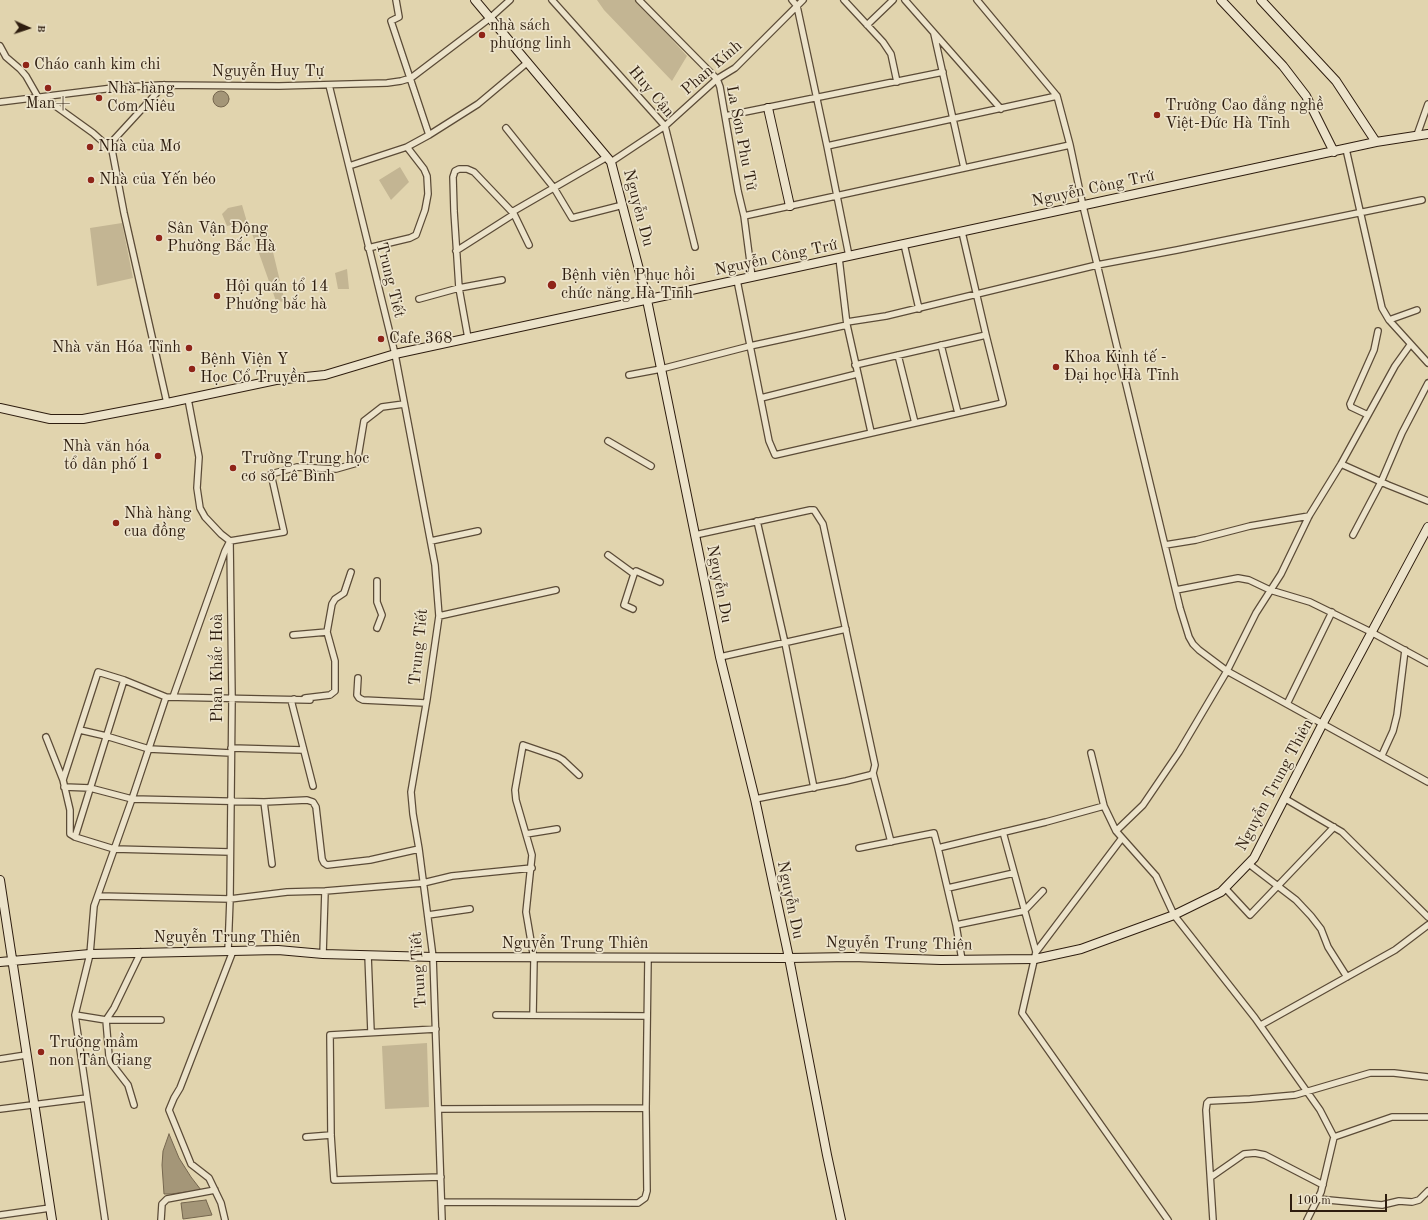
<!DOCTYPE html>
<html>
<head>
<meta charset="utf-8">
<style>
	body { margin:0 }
	#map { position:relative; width:1428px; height:1220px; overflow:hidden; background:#e1d4ae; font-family:"Old Standard TT",serif }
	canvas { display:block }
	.north { position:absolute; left:8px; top:8px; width:40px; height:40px; -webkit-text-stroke:3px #ece3ca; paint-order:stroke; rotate:93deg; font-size:11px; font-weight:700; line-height:16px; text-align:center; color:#2e1d0f }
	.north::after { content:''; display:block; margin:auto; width:14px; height:18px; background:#2e1d0f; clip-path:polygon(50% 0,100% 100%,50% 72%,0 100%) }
	.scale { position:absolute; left:1290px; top:1194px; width:97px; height:18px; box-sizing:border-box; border:2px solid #2e1d0f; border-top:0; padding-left:5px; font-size:12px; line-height:14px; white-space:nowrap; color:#2e1d0f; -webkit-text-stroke:3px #ece3ca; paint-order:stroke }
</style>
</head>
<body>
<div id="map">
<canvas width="1428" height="1220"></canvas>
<div class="north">B</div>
<div class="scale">100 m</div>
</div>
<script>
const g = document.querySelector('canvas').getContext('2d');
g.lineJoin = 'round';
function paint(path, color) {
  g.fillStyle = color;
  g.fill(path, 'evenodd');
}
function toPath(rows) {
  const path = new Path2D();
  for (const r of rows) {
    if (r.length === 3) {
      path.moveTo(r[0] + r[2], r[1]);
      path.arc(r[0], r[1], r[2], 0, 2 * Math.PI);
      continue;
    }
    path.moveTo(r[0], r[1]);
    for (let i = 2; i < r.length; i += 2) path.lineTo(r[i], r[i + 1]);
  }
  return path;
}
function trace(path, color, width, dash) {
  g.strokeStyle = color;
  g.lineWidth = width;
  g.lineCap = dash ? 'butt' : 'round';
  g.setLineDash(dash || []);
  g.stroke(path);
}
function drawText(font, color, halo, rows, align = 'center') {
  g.font = font + ' "Old Standard TT",serif';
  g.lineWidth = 3.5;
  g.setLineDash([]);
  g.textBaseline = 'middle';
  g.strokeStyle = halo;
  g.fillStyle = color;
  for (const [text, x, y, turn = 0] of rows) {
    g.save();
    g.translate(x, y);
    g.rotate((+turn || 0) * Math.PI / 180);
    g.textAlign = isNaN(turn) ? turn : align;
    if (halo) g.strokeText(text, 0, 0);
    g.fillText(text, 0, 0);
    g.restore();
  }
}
paint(toPath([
	[597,0,636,0,687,56,672,81,604,10],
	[400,167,409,182,391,200,379,180],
	[242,205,247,222,227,226,222,214,228,208],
	[122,223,133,278,97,286,90,228],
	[266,223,285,302,276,301,250,228],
	[347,269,349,289,338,289,335,273],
	[427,1043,429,1107,385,1109,382,1046]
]), '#c3b593');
const water = toPath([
	[221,99,8],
	[169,1134,179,1158,191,1177,201,1190,171,1194,164,1194,162,1165,163,1151,169,1134],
	[206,1200,212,1215,183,1219,181,1203,206,1200]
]);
paint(water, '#a49678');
trace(water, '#75664e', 1);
const street = toPath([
	[396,0,399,17,391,21,429,135,478,104,528,62],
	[552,0,665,126,695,247],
	[639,0,717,79,720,87,738,191,744,216,752,277],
	[792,0,797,6,827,146,849,256],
	[844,0,883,42,891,54,897,82],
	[905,0,1001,109],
	[977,0,1057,96,1070,145,1083,206,1180,608,1189,637,1193,644,1199,650,1227,671,1428,782],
	[867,25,893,0],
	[934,34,964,168],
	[0,46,6,57,20,69,26,76,38,97],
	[329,85,395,354,435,565,439,616,427,699,411,792,413,814,419,849,433,957,442,1220],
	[43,97,93,133,112,150,124,213,167,403],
	[0,102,113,88,160,85,279,86,387,83,401,81,411,78,490,18,510,0],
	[725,116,943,72],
	[506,128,554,188,572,218,623,205],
	[1417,135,1428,104],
	[108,146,164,85],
	[827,146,1057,96],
	[407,147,429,135],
	[1346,149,1382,308,1389,320,1428,363],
	[611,162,665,126,717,79,735,68,803,0],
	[349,166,407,147,424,169,427,176,428,194,425,210,416,235,410,238,368,248],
	[512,212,607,157],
	[744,216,1070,145],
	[904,244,919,309],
	[456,251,514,214],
	[839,258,847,325,871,432],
	[737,280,769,441,775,455,1003,403,986,335,962,232],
	[419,299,459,288,502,280],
	[1389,320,1417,310],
	[847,322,886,316,1097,265,1177,250,1422,200],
	[468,338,459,288,454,211,453,177,455,171,459,169,467,169,474,172,514,214,529,245],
	[941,345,958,413],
	[898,355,915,423],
	[855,365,986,335],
	[629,375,661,369,750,346,847,325],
	[761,398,857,374],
	[188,399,199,457,197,488,200,508,205,517,221,534,230,541,232,698,230,899,228,951],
	[1368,415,1351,407,1350,404,1374,350,1378,331],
	[608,441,651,466],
	[1341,464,1388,485,1428,501],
	[757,521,785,643,814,788],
	[695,535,810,510,814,510,823,524,875,765,873,773,891,842],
	[1353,535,1381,482,1402,433,1428,383],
	[431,541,478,531],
	[1165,545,1196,540,1250,526,1309,516],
	[608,555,634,574],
	[377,581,377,602,382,615,377,628],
	[1176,590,1238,578,1249,580,1270,590,1310,602,1371,632,1428,663],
	[633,609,624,605,634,574,636,571,660,582],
	[439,616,556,590],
	[293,635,327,632],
	[720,657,846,629],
	[358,678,357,695,359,698,363,700,425,703],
	[173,697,225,551,230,541,284,532,271,474,297,467,336,469,357,463,364,421,382,407,404,404],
	[305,698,330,695,335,691,335,661,327,632,332,604,335,599,344,593,351,572],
	[294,699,291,700,313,786],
	[1287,704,1332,612],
	[80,730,106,736,149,749,231,753],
	[46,737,63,780,70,810,70,834,75,837,114,849,230,852],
	[231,748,303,750],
	[1091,753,1104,806,1116,831],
	[1382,755,1393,731,1397,715,1405,650],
	[63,780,98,672,124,680,166,697,310,700],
	[64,787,90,788,132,799,264,802,307,800,313,802,316,807,322,859,324,863,327,865,370,860,419,849],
	[1284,798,1342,832,1428,917],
	[755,799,846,781,870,775,873,773],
	[264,802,272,864],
	[1003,832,1036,952,1122,838],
	[526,834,557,829],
	[75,837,124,680],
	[859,848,934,833,938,848],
	[1249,864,1296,900,1311,916,1321,929,1328,947,1347,977],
	[948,888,1014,873],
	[1225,888,1250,915,1334,827],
	[98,896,230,899,287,892,325,891,423,883,452,876,532,868],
	[428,915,470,909],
	[956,925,1024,911,1043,891],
	[1036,952,1022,1013,1168,1220],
	[323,954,325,891],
	[368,955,371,1032],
	[962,960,956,925,938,848,1046,822,1104,806],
	[75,1015,106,1020,161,1020],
	[496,1015,646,1016],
	[533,1015,534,959,526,912,532,855,516,800,515,790,523,745,558,757,563,760,579,775],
	[1261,1025,1395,950,1428,925],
	[436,1029,330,1035,331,1135,334,1180,441,1177],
	[0,1059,26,1055],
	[134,1105,128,1085,111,1063,109,1056,106,1020,114,1008,141,952],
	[0,1109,87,1098],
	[439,1109,646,1108],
	[306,1137,331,1135],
	[1334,1137,1392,1117,1428,1117],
	[1211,1177,1244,1154,1255,1153,1265,1155,1323,1185],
	[1318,1199,1382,1205,1399,1201,1412,1202,1419,1200,1428,1191],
	[442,1202,638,1203,645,1198,647,1191,646,1108,648,959],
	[0,1215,50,1208],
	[105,1220,75,1015,90,954,94,906,132,799,166,697],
	[161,1220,162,1204,167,1199,215,1190],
	[225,1220,221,1203,209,1178,191,1164,169,1110,174,1098,180,1088,233,951],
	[1213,1220,1206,1110,1207,1103,1209,1101,1250,1099,1295,1095,1370,1073,1394,1073,1428,1077],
	[1307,1220,1321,1192,1334,1137,1320,1110,1255,1018,1174,915,1156,876,1116,831,1143,805,1179,752,1227,671,1256,613,1281,574,1309,516,1341,464,1395,366,1410,345]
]);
const secondary = toPath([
	[475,0,611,162,647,300,720,657,755,799,789,958,827,1155,841,1220],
	[1221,0,1283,66,1306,96,1334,152],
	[1261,0,1336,81,1376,142],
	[768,108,790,206],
	[0,408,50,419,83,419,167,403,276,380,325,375,395,354,1376,142,1428,134],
	[0,880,52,1220],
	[0,962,90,954,278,950,323,954,433,957,789,958,852,957,941,960,1035,959,1081,949,1174,915,1221,892,1254,858,1323,723,1428,527]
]);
trace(street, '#5b4b37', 8);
trace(secondary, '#2e1d0f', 10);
trace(street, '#ece3ca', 5.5);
trace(secondary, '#ece3ca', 8);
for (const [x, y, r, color] of [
	[482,35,4,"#8f2418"],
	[26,65,4,"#8f2418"],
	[48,88,4,"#8f2418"],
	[99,98,4,"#8f2418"],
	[1157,115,4,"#8f2418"],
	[90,147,4,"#8f2418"],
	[91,180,4,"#8f2418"],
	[159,238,4,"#8f2418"],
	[552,285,5,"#8f2418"],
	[217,296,4,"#8f2418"],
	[381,339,4,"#8f2418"],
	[189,348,4,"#8f2418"],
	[1056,367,4,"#8f2418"],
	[192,369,4,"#8f2418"],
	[158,456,4,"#8f2418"],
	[233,468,4,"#8f2418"],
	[116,523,4,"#8f2418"],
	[41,1052,4,"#8f2418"]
]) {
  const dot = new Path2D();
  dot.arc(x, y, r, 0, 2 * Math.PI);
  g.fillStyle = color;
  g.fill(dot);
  trace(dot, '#ece3ca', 1.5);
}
drawText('16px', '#2e1d0f', '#ece3ca', [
	["nhà sách",490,26],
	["phương linh",490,44],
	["Cháo canh kim chi",34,65],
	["Nhà hàng",107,89],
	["Cơm Niêu",107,107],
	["Man+",48,104,"center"],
	["Trường Cao đẳng nghề",1165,106],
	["Việt-Đức Hà Tĩnh",1165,124],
	["Nhà của Mơ",98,147],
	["Nhà của Yến béo",99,180],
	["Sân Vận Động",167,229],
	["Phường Bắc Hà",167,247],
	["Bệnh viện Phục hồi",561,276],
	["chức năng Hà Tĩnh",561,294],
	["Hội quán tổ 14",225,287],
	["Phường bắc hà",225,305],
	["Cafe 368",389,339],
	["Nhà văn Hóa Tỉnh",181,348,"right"],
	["Khoa Kinh tế -",1064,358],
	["Đại học Hà Tĩnh",1064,376],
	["Bệnh Viện Y",200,360],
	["Học Cổ Truyền",200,378],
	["Nhà văn hóa",150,447,"right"],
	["tổ dân phố 1",150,465,"right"],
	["Trường Trung học",241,459],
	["cơ sở Lê Bình",241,477],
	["Nhà hàng",124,514],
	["cua đồng",124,532],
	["Trường mầm",49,1043],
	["non Tân Giang",49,1061]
], 'left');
drawText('16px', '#2e1d0f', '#ece3ca', [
	["Phan Kính",712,68,-41],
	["Nguyễn Huy Tự",268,72],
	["Huy Cận",651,92,50],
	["La Sơn Phu Tử",741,138,79],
	["Nguyễn Công Trứ",1093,189,-12],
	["Nguyễn Du",638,208,75],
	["Nguyễn Công Trứ",776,258,-12],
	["Trung Tiết",390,280,76],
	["Nguyễn Du",719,584,79],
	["Trung Tiết",419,647,-84],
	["Phan Khắc Hoà",218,668,-90],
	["Nguyễn Trung Thiên",1275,785,-62],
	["Nguyễn Du",790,900,78],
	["Nguyễn Trung Thiên",227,938],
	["Nguyễn Trung Thiên",575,944],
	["Nguyễn Trung Thiên",899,944,1],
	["Trung Tiết",419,970,-94]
]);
</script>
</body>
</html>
